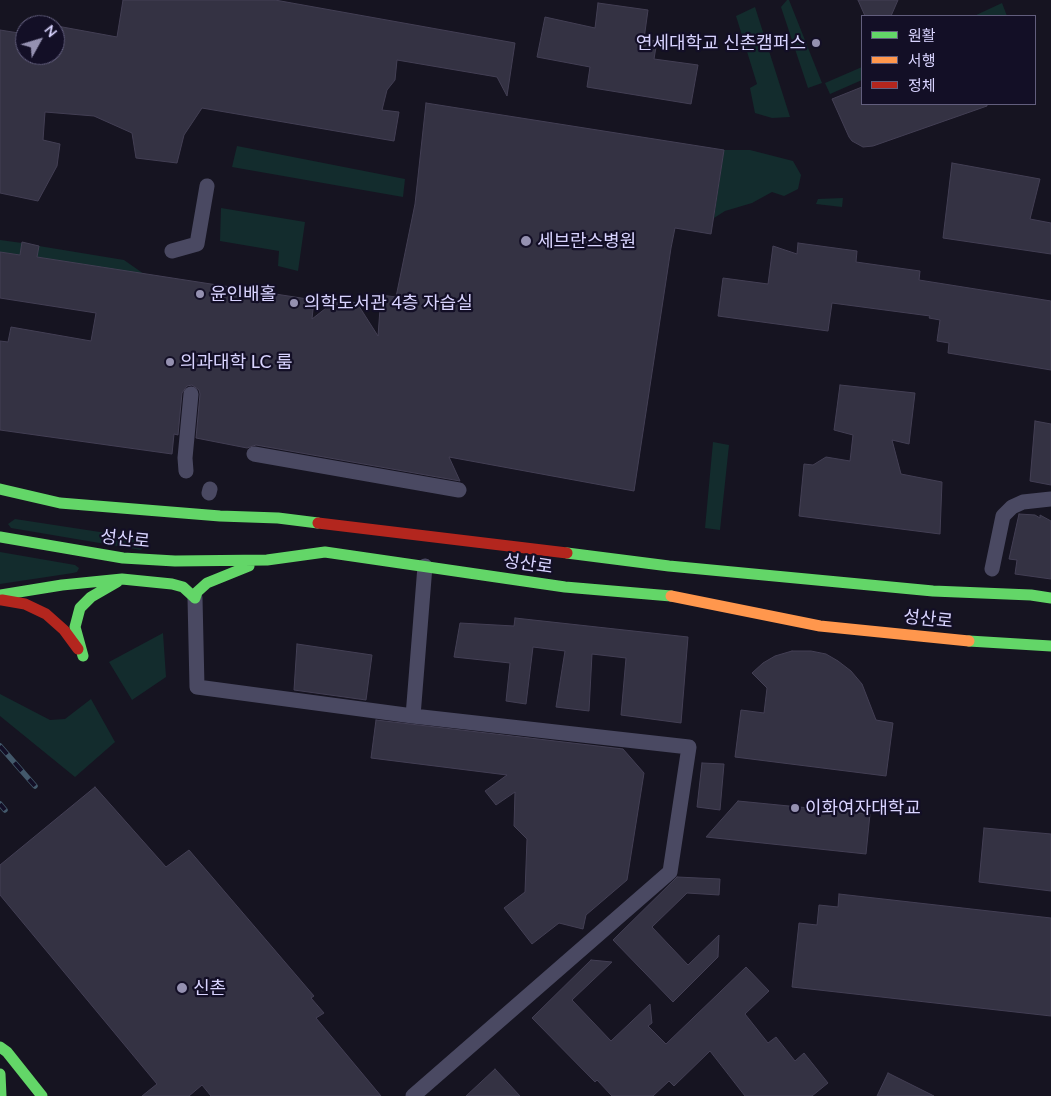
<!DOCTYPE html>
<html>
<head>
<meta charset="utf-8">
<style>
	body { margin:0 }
	#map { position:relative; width:1051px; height:1096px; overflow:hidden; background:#161421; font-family:Lato,"Noto Sans KR",sans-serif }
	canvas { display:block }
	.legend { position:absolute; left:861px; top:15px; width:175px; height:90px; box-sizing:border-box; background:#130f26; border:1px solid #625e7d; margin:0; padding:6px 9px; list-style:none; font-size:15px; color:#d9d4ff }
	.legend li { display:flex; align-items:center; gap:10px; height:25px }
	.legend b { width:25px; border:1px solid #625e7d }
	.north { position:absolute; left:15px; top:15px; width:50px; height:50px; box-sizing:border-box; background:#130f26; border:1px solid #625e7d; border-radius:50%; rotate:51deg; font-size:14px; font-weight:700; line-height:20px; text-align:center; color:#d9d4ff }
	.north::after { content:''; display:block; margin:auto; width:18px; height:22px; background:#9591b1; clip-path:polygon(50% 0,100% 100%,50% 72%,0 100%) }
</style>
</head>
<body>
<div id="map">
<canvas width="1051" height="1096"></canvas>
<ul class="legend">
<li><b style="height:6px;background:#63d668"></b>원활</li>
<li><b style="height:6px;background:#ff974d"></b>서행</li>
<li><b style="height:6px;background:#b3261e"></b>정체</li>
</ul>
<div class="north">N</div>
</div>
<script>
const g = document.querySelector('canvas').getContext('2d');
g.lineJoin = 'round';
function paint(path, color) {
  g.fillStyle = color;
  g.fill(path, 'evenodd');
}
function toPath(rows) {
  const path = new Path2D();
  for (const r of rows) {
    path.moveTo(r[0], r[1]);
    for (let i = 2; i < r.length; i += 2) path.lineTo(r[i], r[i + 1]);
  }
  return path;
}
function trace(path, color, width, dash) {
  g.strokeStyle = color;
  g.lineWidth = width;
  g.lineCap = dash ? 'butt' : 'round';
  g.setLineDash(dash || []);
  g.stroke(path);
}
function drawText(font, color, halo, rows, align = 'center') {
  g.font = font + ' Lato,"Noto Sans KR",sans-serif';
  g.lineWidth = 4.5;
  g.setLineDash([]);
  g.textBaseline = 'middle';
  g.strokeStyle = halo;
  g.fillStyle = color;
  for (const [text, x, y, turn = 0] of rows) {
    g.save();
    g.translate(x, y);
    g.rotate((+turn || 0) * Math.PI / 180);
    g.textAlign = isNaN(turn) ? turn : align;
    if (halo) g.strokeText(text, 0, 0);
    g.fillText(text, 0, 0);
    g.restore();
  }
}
paint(toPath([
	[787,0,789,0,822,83,808,88,781,7],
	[1002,3,1007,16,974,16],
	[755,7,790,117,772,118,755,113,750,88,757,84,736,16],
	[862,67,862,80,830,94,825,83],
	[237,146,405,179,403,197,232,167],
	[724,150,750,150,793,161,801,175,798,189,784,196,772,192,752,203,725,211,714,218],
	[843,198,842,207,816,204,818,199],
	[221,208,305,222,298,271,278,266,279,251,220,241],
	[0,240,22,243,20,255,0,252],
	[39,246,124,260,144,274,37,257],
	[713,442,729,445,720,530,705,528],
	[15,519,139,538,144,540,145,545,141,550,11,528,8,524],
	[0,552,75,565,79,568,77,572,73,573,0,584],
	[163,633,166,677,132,700,109,662],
	[0,694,50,720,65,719,91,699,115,742,75,777,0,716]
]), '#132c2d');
const building = toPath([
	[123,0,275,0,515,43,507,96,497,77,397,60,395,80,387,90,382,110,399,112,394,141,202,108,184,135,177,163,136,158,132,133,94,116,45,112,43,140,60,144,57,166,38,201,0,193,0,30,25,34,25,55,55,55,57,26,117,37,123,0],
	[858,0,898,0,891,16,865,16,858,0],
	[598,3,648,10,644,39,657,41,654,59,698,65,691,104,587,87,590,67,537,57,545,17,595,28,598,3],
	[862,87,862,104,987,104,987,106,873,146,863,147,852,141,849,137,832,99,862,87],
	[426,103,724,150,711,234,675,228,671,248,634,491,449,457,460,481,256,445,247,448,196,438,200,394,199,390,192,385,187,386,182,393,178,435,174,434,172,454,0,430,0,341,8,342,11,327,91,341,96,313,0,298,0,252,20,255,22,242,39,246,37,257,314,300,312,319,335,301,346,301,357,303,378,336,381,295,396,297,415,204,426,103],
	[952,163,1040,179,1030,219,1051,223,1051,254,943,238,952,163],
	[798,243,857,251,856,262,920,271,919,280,1051,301,1051,370,948,353,949,343,937,341,940,320,929,318,930,316,832,303,828,331,718,316,723,278,768,284,773,246,797,254,798,243],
	[840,385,915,393,909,444,892,440,901,474,942,482,940,534,799,516,804,464,813,465,826,457,850,461,853,435,834,430,840,385],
	[1035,421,1051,424,1051,485,1030,481,1035,421],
	[1019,514,1035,515,1040,518,1040,515,1051,521,1051,579,1015,574,1017,560,1009,559,1019,514],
	[515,618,688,637,681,723,621,715,626,658,592,654,589,711,556,707,565,651,533,647,526,704,506,701,510,663,454,657,460,623,514,626,515,618],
	[297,644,372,655,366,700,294,690,297,644],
	[792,651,811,651,826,654,838,661,851,671,862,684,876,720,893,723,886,776,735,757,741,710,764,713,767,688,752,673,763,663,775,656,792,651],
	[376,720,623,749,644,773,627,880,586,915,583,929,559,923,532,944,504,908,525,892,527,839,514,826,515,792,496,805,485,791,507,775,371,758,376,720],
	[702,763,724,764,720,810,697,807,702,763],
	[95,787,166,867,189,850,314,996,311,998,324,1013,316,1018,381,1096,211,1096,202,1085,189,1096,142,1096,157,1084,0,895,0,865,95,787],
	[738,801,870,814,866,854,706,837,738,801],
	[984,828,1051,834,1051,891,979,882,984,828],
	[677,877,720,879,719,895,687,893,652,927,688,965,719,935,718,957,673,1002,613,940,677,877],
	[839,894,1051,918,1051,1016,792,987,799,923,817,925,819,905,838,907,839,894],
	[591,960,612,962,572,1000,611,1041,650,1004,652,1023,648,1026,666,1044,746,967,769,991,745,1014,768,1043,776,1037,795,1061,804,1053,828,1083,812,1096,745,1096,710,1051,674,1086,669,1081,653,1096,612,1096,597,1080,595,1082,532,1018,591,960],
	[495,1069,520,1096,466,1096,495,1069],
	[888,1073,934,1096,877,1096,888,1073]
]);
paint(building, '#343243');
trace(building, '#433f54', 1);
trace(toPath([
	[172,251,197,244,207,186],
	[254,454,459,490],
	[186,471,185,458,191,394],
	[209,493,210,489],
	[992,569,1003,516,1012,507,1023,502,1051,499],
	[195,598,197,687,413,716,689,747,670,872,413,1096],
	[413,716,425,566]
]), '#4a4962', 15);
trace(toPath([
	[0,489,60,503,220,516,278,518,318,523],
	[0,537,123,558,175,561,267,560,325,552,565,587,671,596],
	[567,553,669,566,933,591,1031,595,1051,598],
	[0,595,62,585,122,579,172,584,183,587,195,598],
	[195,598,197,592,207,583,249,566],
	[969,641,1051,646],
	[83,656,75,627,80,608,91,597,117,582],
	[0,1047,7,1052,42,1096],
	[0,1074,1,1096]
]), '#63d668', 11);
trace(toPath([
	[671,596,820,626,969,641]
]), '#ff974d', 11);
trace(toPath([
	[318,523,567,553],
	[2,600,25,604,46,614,64,630,78,649]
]), '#b3261e', 11);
const rail = toPath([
	[0,746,35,786],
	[0,804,5,810]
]);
trace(rail, '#43596b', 5.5);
trace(rail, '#130f26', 4, [11]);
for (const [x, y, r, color] of [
	[816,43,5,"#9591b1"],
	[526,241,6,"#9591b1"],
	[200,294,5,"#9591b1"],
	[294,303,5,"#9591b1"],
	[170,362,5,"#9591b1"],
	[795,808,5,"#9591b1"],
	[182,988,6,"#9591b1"]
]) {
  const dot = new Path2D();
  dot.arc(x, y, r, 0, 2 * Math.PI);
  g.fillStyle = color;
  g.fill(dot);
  trace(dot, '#130f26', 2);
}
drawText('18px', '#d9d4ff', '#130f26', [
	["연세대학교 신촌캠퍼스",806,43,"right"],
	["세브란스병원",537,241],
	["윤인배홀",210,294],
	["의학도서관 4층 자습실",304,303],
	["의과대학 LC 룸",180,362],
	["이화여자대학교",805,808],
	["신촌",193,988]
], 'left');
drawText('18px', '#d9d4ff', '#130f26', [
	["성산로",125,539,6],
	["성산로",528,564,8],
	["성산로",928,619,6]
]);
</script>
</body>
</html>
